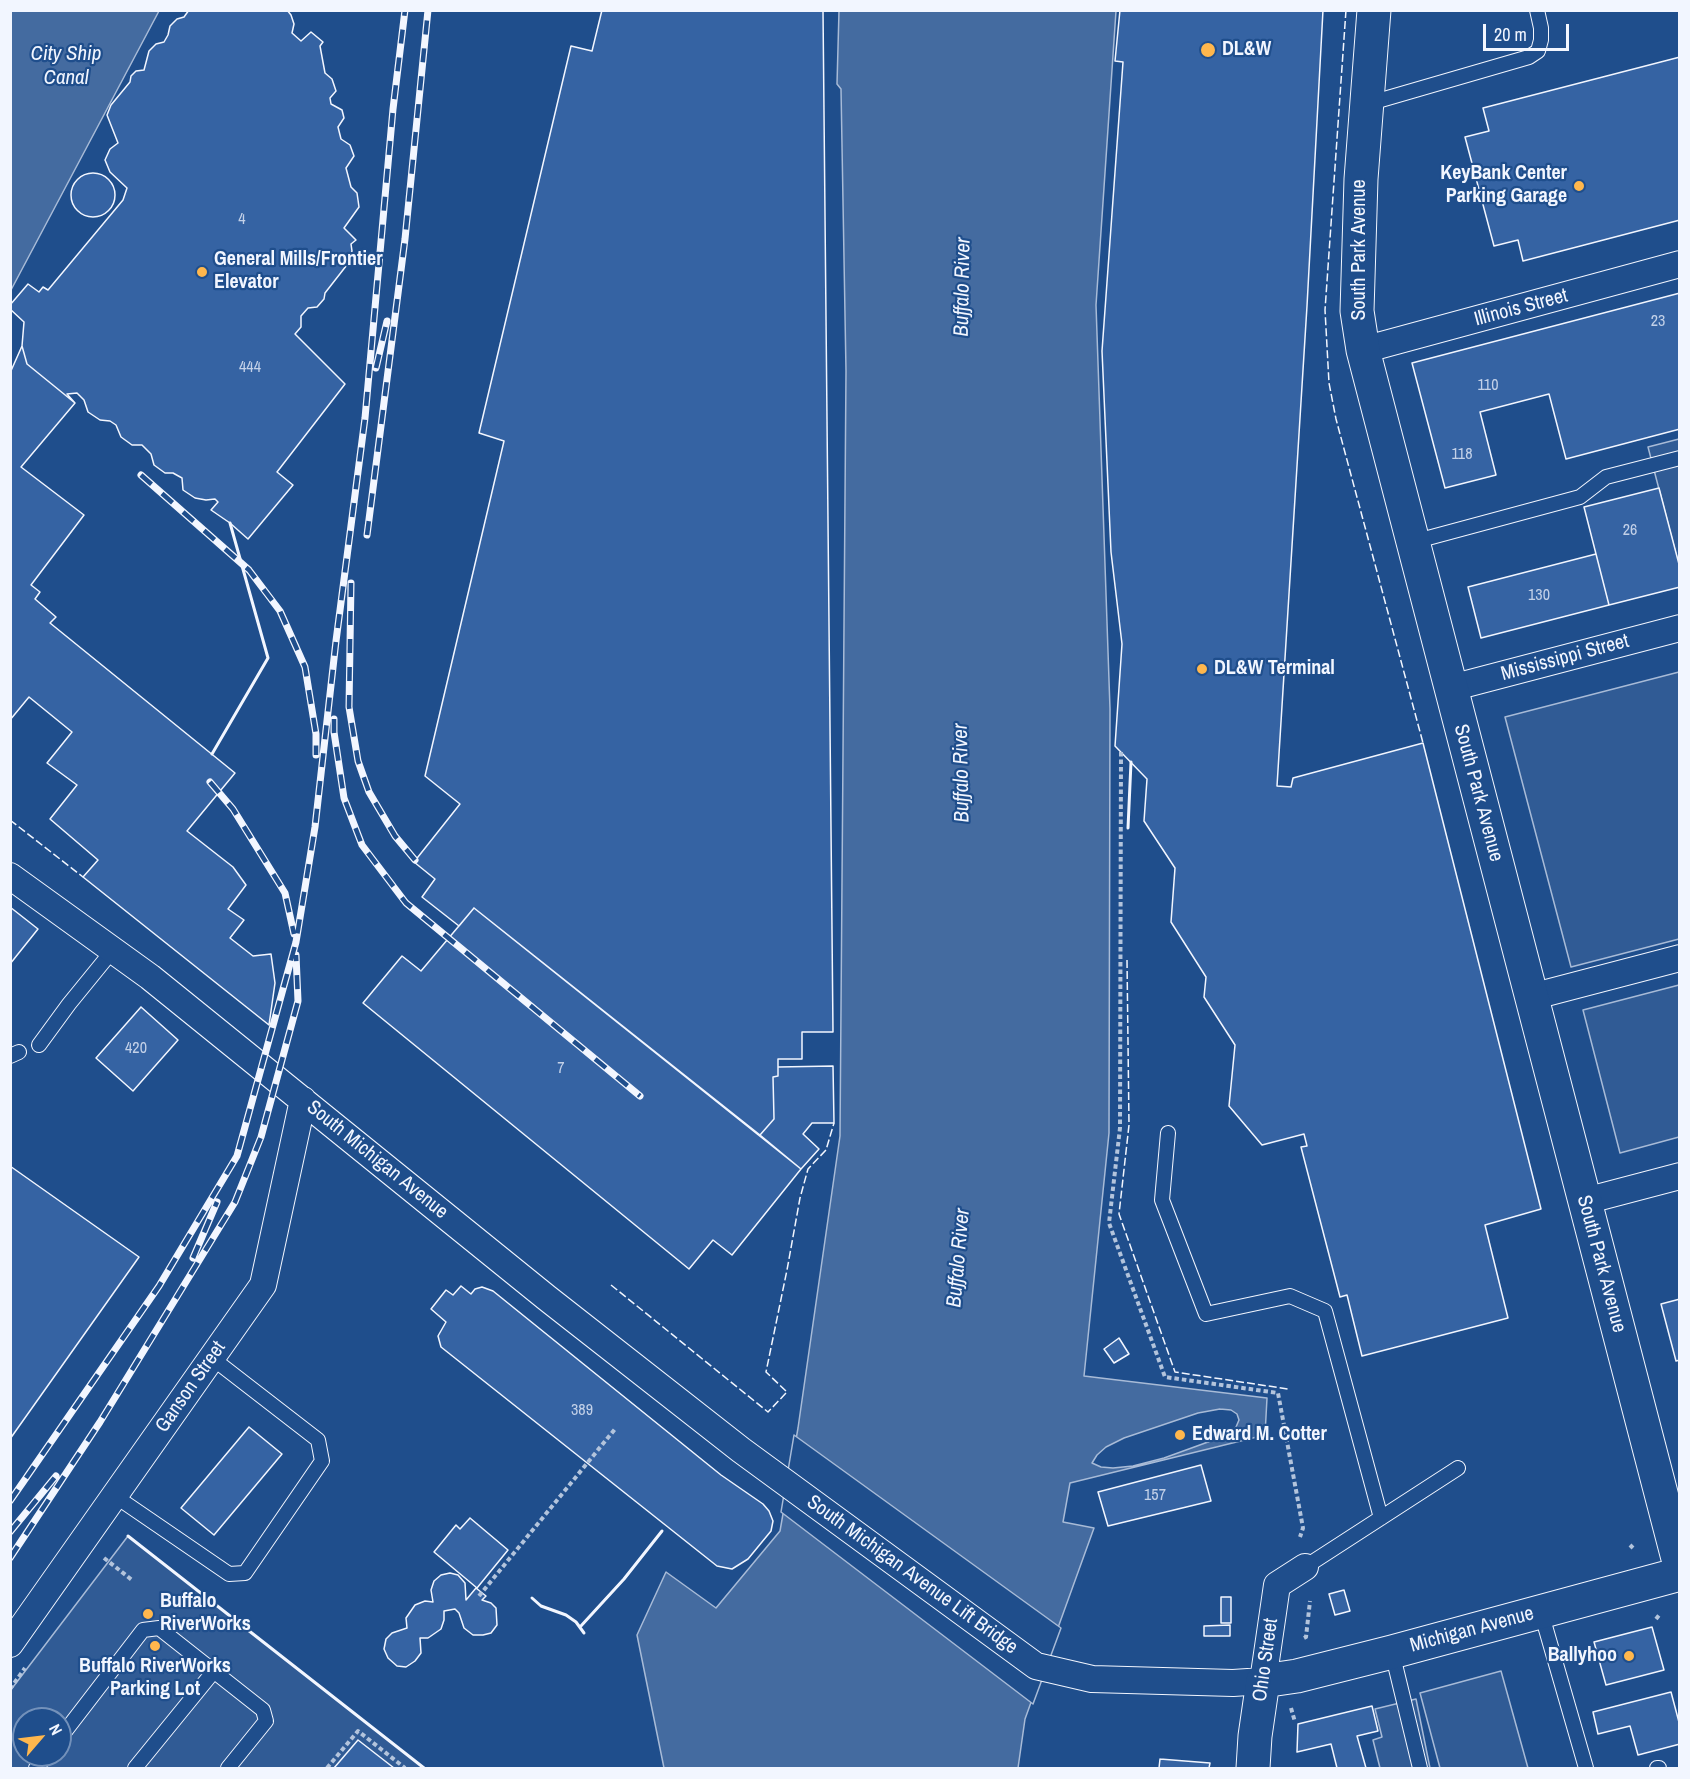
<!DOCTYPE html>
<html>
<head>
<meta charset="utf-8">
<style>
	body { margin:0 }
	#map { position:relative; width:1690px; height:1779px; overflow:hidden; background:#1f4e8c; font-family:"Archivo Narrow",sans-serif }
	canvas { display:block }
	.frame { position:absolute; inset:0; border:12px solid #f2f6ff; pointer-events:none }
	.north { position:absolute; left:12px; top:1707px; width:60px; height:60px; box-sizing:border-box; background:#1f4e8c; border:2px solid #7391ba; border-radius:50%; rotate:62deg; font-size:16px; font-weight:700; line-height:24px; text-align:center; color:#f2f6ff }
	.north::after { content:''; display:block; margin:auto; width:21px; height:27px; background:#ffb74d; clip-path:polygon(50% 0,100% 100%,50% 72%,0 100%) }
	.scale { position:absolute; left:1483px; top:24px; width:86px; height:27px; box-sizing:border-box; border:3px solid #f2f6ff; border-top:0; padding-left:8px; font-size:18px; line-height:21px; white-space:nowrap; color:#f2f6ff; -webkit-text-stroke:4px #1f4e8c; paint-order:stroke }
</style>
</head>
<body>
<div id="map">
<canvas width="1690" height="1779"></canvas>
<div class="frame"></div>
<div class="north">N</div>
<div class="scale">20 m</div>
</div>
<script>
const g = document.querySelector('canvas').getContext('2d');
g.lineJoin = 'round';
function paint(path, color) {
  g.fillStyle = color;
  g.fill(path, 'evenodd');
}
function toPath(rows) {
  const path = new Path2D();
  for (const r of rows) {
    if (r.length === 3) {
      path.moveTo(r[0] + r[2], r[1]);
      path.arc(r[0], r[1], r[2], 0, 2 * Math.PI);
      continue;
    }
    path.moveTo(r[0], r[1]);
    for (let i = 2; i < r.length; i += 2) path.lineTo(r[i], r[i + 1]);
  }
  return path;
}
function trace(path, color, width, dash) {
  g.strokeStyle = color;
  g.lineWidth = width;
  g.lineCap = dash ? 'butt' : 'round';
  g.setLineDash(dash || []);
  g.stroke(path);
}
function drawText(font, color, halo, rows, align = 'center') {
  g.font = font + ' "Archivo Narrow",sans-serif';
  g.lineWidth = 4.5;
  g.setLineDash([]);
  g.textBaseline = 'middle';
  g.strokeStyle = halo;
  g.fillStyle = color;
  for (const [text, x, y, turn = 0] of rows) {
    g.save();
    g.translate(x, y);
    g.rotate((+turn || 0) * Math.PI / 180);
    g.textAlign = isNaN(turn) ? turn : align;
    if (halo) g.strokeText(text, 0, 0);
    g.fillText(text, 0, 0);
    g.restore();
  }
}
const built = toPath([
	[1679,439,1679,561,1678,562,1648,447,1679,439],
	[1679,672,1679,939,1571,967,1505,717,1679,672],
	[1679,985,1679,1137,1620,1153,1583,1010,1679,985],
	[128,1536,424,1768,11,1768,10,1691,128,1536],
	[24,1719,60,1719,60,1755,24,1755,24,1719],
	[1501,1671,1528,1768,1440,1768,1420,1693,1501,1671],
	[1416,1699,1430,1768,1380,1768,1373,1740,1382,1737,1375,1709,1416,1699]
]);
paint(built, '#305b95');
trace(built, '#a8bbd7', 1.5);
const water = toPath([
	[11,10,159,11,11,290,10,11,11,10],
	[839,11,1116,11,1096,305,1110,709,1109,1133,1084,1376,1267,1398,1265,1435,1070,1483,1063,1522,1094,1528,1025,1719,1018,1768,664,1768,637,1635,666,1572,716,1608,780,1531,798,1428,840,1136,846,371,841,89,837,84,839,11],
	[1220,1409,1231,1410,1237,1414,1239,1420,1236,1427,1229,1433,1208,1442,1164,1458,1133,1466,1113,1468,1101,1467,1092,1463,1097,1455,1106,1447,1124,1438,1198,1413,1220,1409]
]);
paint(water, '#446ba0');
trace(water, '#a8bbd7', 1.5);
const pier = toPath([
	[794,1435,1061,1628,1033,1704,781,1512,794,1435]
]);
paint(pier, '#1f4e8c');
trace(pier, '#a8bbd7', 1.5);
const building = toPath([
	[189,10,287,10,291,15,294,24,292,33,301,41,311,32,323,42,320,46,325,73,332,79,336,91,330,98,331,104,342,110,344,118,338,127,341,139,350,145,354,156,346,168,351,187,357,193,359,207,344,228,356,240,351,244,352,251,350,261,325,293,324,299,317,307,308,308,301,316,301,327,295,334,345,384,277,472,293,485,248,539,230,523,211,510,218,502,215,499,206,500,195,498,183,490,182,478,173,473,165,473,154,465,151,454,142,445,132,445,121,437,116,425,110,421,100,420,88,412,84,400,77,393,67,394,75,403,27,364,22,346,24,322,10,309,10,305,28,284,39,292,43,287,48,290,123,200,127,188,110,172,105,160,110,149,118,143,107,115,111,105,130,82,131,76,136,71,144,70,149,51,156,44,164,42,168,35,170,26,177,19,184,17,189,10],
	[602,10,823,10,833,1032,802,1032,802,1059,778,1059,778,1076,773,1077,774,1119,760,1135,474,908,459,926,422,897,435,879,414,862,460,804,425,776,504,441,479,433,571,46,592,51,602,10],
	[1120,10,1323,10,1307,306,1277,786,1291,787,1293,778,1423,743,1541,1209,1485,1225,1508,1318,1362,1356,1347,1295,1340,1297,1301,1147,1307,1146,1304,1134,1262,1145,1229,1106,1235,1045,1204,997,1206,977,1171,922,1175,868,1144,821,1147,779,1115,746,1122,644,1111,552,1102,351,1123,62,1115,61,1120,10],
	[1680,57,1680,220,1523,261,1518,240,1494,246,1465,137,1489,131,1483,108,1680,57],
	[93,195,22],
	[1680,293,1680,429,1566,459,1549,394,1480,412,1496,475,1445,488,1412,363,1680,293],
	[22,346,27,364,75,403,21,467,84,515,31,585,40,592,35,599,56,617,50,623,235,773,187,831,233,867,246,885,228,909,244,920,230,938,253,956,271,954,275,983,269,1025,83,877,98,860,50,819,77,785,47,763,72,732,29,697,10,720,10,373,22,346],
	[1659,488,1680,568,1680,587,1609,605,1584,507,1659,488],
	[1596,554,1609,605,1481,638,1468,587,1596,554],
	[10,907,38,929,10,964,10,907],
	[474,908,801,1169,732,1255,713,1240,689,1269,363,1003,402,956,421,971,474,908],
	[141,1007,178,1040,133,1091,96,1058,141,1007],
	[833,1066,834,1123,812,1123,803,1134,819,1149,801,1169,760,1135,774,1119,773,1077,778,1076,778,1067,833,1066],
	[10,1166,139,1257,10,1439,10,1166],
	[461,1286,471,1294,475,1289,482,1287,493,1291,721,1475,763,1504,769,1511,773,1521,771,1531,748,1559,732,1569,717,1566,441,1347,438,1336,446,1322,431,1309,446,1290,453,1295,461,1286],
	[1680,1299,1680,1360,1676,1361,1661,1304,1680,1299],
	[1119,1338,1129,1354,1114,1363,1104,1349,1119,1338],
	[249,1427,282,1454,214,1535,181,1508,249,1427],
	[1201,1465,1211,1501,1108,1526,1098,1492,1201,1465],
	[470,1518,508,1550,477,1588,434,1552,456,1525,460,1529,470,1518],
	[450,1573,458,1575,465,1583,466,1600,476,1588,486,1596,482,1600,491,1603,496,1608,497,1625,491,1633,483,1635,473,1635,464,1628,459,1613,455,1609,444,1611,444,1620,441,1629,428,1638,420,1638,421,1653,415,1661,406,1667,397,1666,388,1658,384,1649,386,1639,392,1633,407,1628,406,1618,415,1605,425,1601,433,1602,431,1590,434,1581,441,1575,450,1573],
	[1344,1590,1350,1611,1335,1615,1329,1594,1344,1590],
	[1221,1597,1231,1597,1231,1623,1221,1623,1221,1597],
	[1230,1625,1230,1636,1204,1636,1204,1626,1230,1625],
	[1652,1627,1664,1670,1606,1685,1594,1642,1652,1627],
	[1671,1692,1680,1726,1680,1744,1638,1755,1630,1726,1598,1734,1593,1712,1671,1692],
	[1372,1706,1378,1731,1357,1736,1366,1768,1337,1768,1331,1744,1297,1752,1298,1724,1372,1706],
	[358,1740,394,1768,334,1768,358,1740],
	[1160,1759,1210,1763,1209,1768,1159,1768,1160,1759]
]);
paint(building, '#3563a3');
trace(building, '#f2f6ff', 1.5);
const lane = toPath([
	[1367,104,1529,57,1538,51,1541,40,1541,28,1537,10],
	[1413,542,1580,497,1606,477,1680,458],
	[39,1045,69,1004,113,950],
	[10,1056,19,1052],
	[1168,1133,1162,1200,1206,1314,1290,1296,1325,1311,1381,1518],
	[115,1496,229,1574,245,1573,322,1461,318,1440,212,1358],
	[1305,1567,1458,1468],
	[1541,1612,1586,1768],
	[1392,1652,1420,1768],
	[60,1738,143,1630,159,1628,263,1710,266,1721,228,1768],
	[36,1768,47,1755],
	[135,1768,214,1671],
	[1657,1768,1659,1768]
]);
const street = toPath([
	[1363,350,1680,264],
	[1451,688,1680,628],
	[10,876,150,977,547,1298,741,1450,1036,1666,1092,1679,1233,1683,1263,1681,1277,1585,1305,1567],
	[1531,997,1680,958],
	[1585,1201,1680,1176],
	[10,1644,263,1285,303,1100]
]);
const secondary = toPath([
	[1374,10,1361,179,1357,311,1363,350,1680,1566],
	[1253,1768,1255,1736,1263,1681,1297,1676,1392,1652,1680,1574]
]);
trace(lane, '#f2f6ff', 16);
trace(street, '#f2f6ff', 28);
trace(secondary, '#f2f6ff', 35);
trace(toPath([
	[1121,752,1120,1128,1109,1223,1165,1377,1278,1393,1303,1528,1300,1537],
	[1630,1545,1633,1548],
	[104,1558,132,1580],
	[479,1596,615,1429],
	[1656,1619,1660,1614],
	[1304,1638,1306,1637,1310,1601],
	[10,1689,25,1668],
	[1291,1708,1295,1722],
	[327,1768,358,1731,405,1768]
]), '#b3c4dc', 4, [4.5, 3]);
trace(lane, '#1f4e8c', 14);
trace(street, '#1f4e8c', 26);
trace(secondary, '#1f4e8c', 33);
const rail = toPath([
	[376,368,387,321],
	[141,475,249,570,280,611,305,667,316,734,316,755],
	[367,535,405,239,428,10],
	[351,583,349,707,358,761,369,792,395,836,415,860],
	[334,719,334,732,344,798,362,845,406,903,640,1096],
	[210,782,233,809,285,893,294,934],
	[193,1258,217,1202],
	[10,1501,159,1286,237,1156,296,942,315,827,336,641,365,418,393,109,405,10],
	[10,1532,56,1476],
	[10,1558,100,1422,235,1202,261,1137,298,1001,296,955]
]);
trace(rail, '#f2f6ff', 7);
trace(rail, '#1f4e8c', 4.5, [14]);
trace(toPath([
	[1346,10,1325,310,1329,383,1336,419,1423,743],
	[10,820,83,877],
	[1127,960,1129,1125,1119,1214,1175,1372,1288,1389],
	[611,1285,768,1412,787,1392,766,1372,787,1270,800,1198,808,1169,826,1150,834,1123]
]), '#f2f6ff', 1.5, [8, 3]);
trace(toPath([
	[212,754,268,658,230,523],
	[1128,828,1131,762],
	[128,1536,424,1768],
	[532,1598,541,1606,566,1615,576,1622,584,1633],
	[580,1627,624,1579,662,1531]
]), '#f2f6ff', 3);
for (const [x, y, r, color] of [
	[1208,50,8,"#ffb74d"],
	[1579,186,6,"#ffb74d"],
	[202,272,6,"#ffb74d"],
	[1202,669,6,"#ffb74d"],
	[1180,1435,6,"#ffb74d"],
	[148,1614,6,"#ffb74d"],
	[155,1646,6,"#ffb74d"],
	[1629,1656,6,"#ffb74d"]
]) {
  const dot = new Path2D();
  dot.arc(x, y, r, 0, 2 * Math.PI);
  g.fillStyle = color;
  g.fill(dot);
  trace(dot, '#1f4e8c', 2);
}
drawText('16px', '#c3d1e8', null, [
	["4",242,220],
	["23",1658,322],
	["444",250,368],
	["110",1488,386],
	["118",1462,455],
	["26",1630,531],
	["130",1539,596],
	["420",136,1049],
	["7",561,1069],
	["389",582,1411],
	["157",1155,1496]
]);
drawText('bold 20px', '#f2f6ff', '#1f4e8c', [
	["DL&W",1222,50],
	["KeyBank Center",1567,174,"right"],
	["Parking Garage",1567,197,"right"],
	["General Mills/Frontier",214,260],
	["Elevator",214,283],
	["DL&W Terminal",1214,669],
	["Edward M. Cotter",1192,1435],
	["Buffalo",160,1602],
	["RiverWorks",160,1625],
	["Ballyhoo",1617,1656,"right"],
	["Buffalo RiverWorks",155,1667,"center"],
	["Parking Lot",155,1690,"center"]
], 'left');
drawText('20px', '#f2f6ff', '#1f4e8c', [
	["South Park Avenue",1360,250,-90],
	["Illinois Street",1521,308,-15],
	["Mississippi Street",1565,658,-15],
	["South Park Avenue",1478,793,75],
	["South Michigan Avenue",377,1160,39],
	["South Park Avenue",1601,1264,75],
	["Ganson Street",191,1387,-55],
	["South Michigan Avenue Lift Bridge",912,1575,36],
	["Michigan Avenue",1472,1630,-15],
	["Ohio Street",1266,1660,-82]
]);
drawText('italic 21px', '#f2f6ff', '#1f4e8c', [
	["City Ship",66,54],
	["Canal",66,78],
	["Buffalo River",963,287,-89],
	["Buffalo River",962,773,-91],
	["Buffalo River",959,1258,-85]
]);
</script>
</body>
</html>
